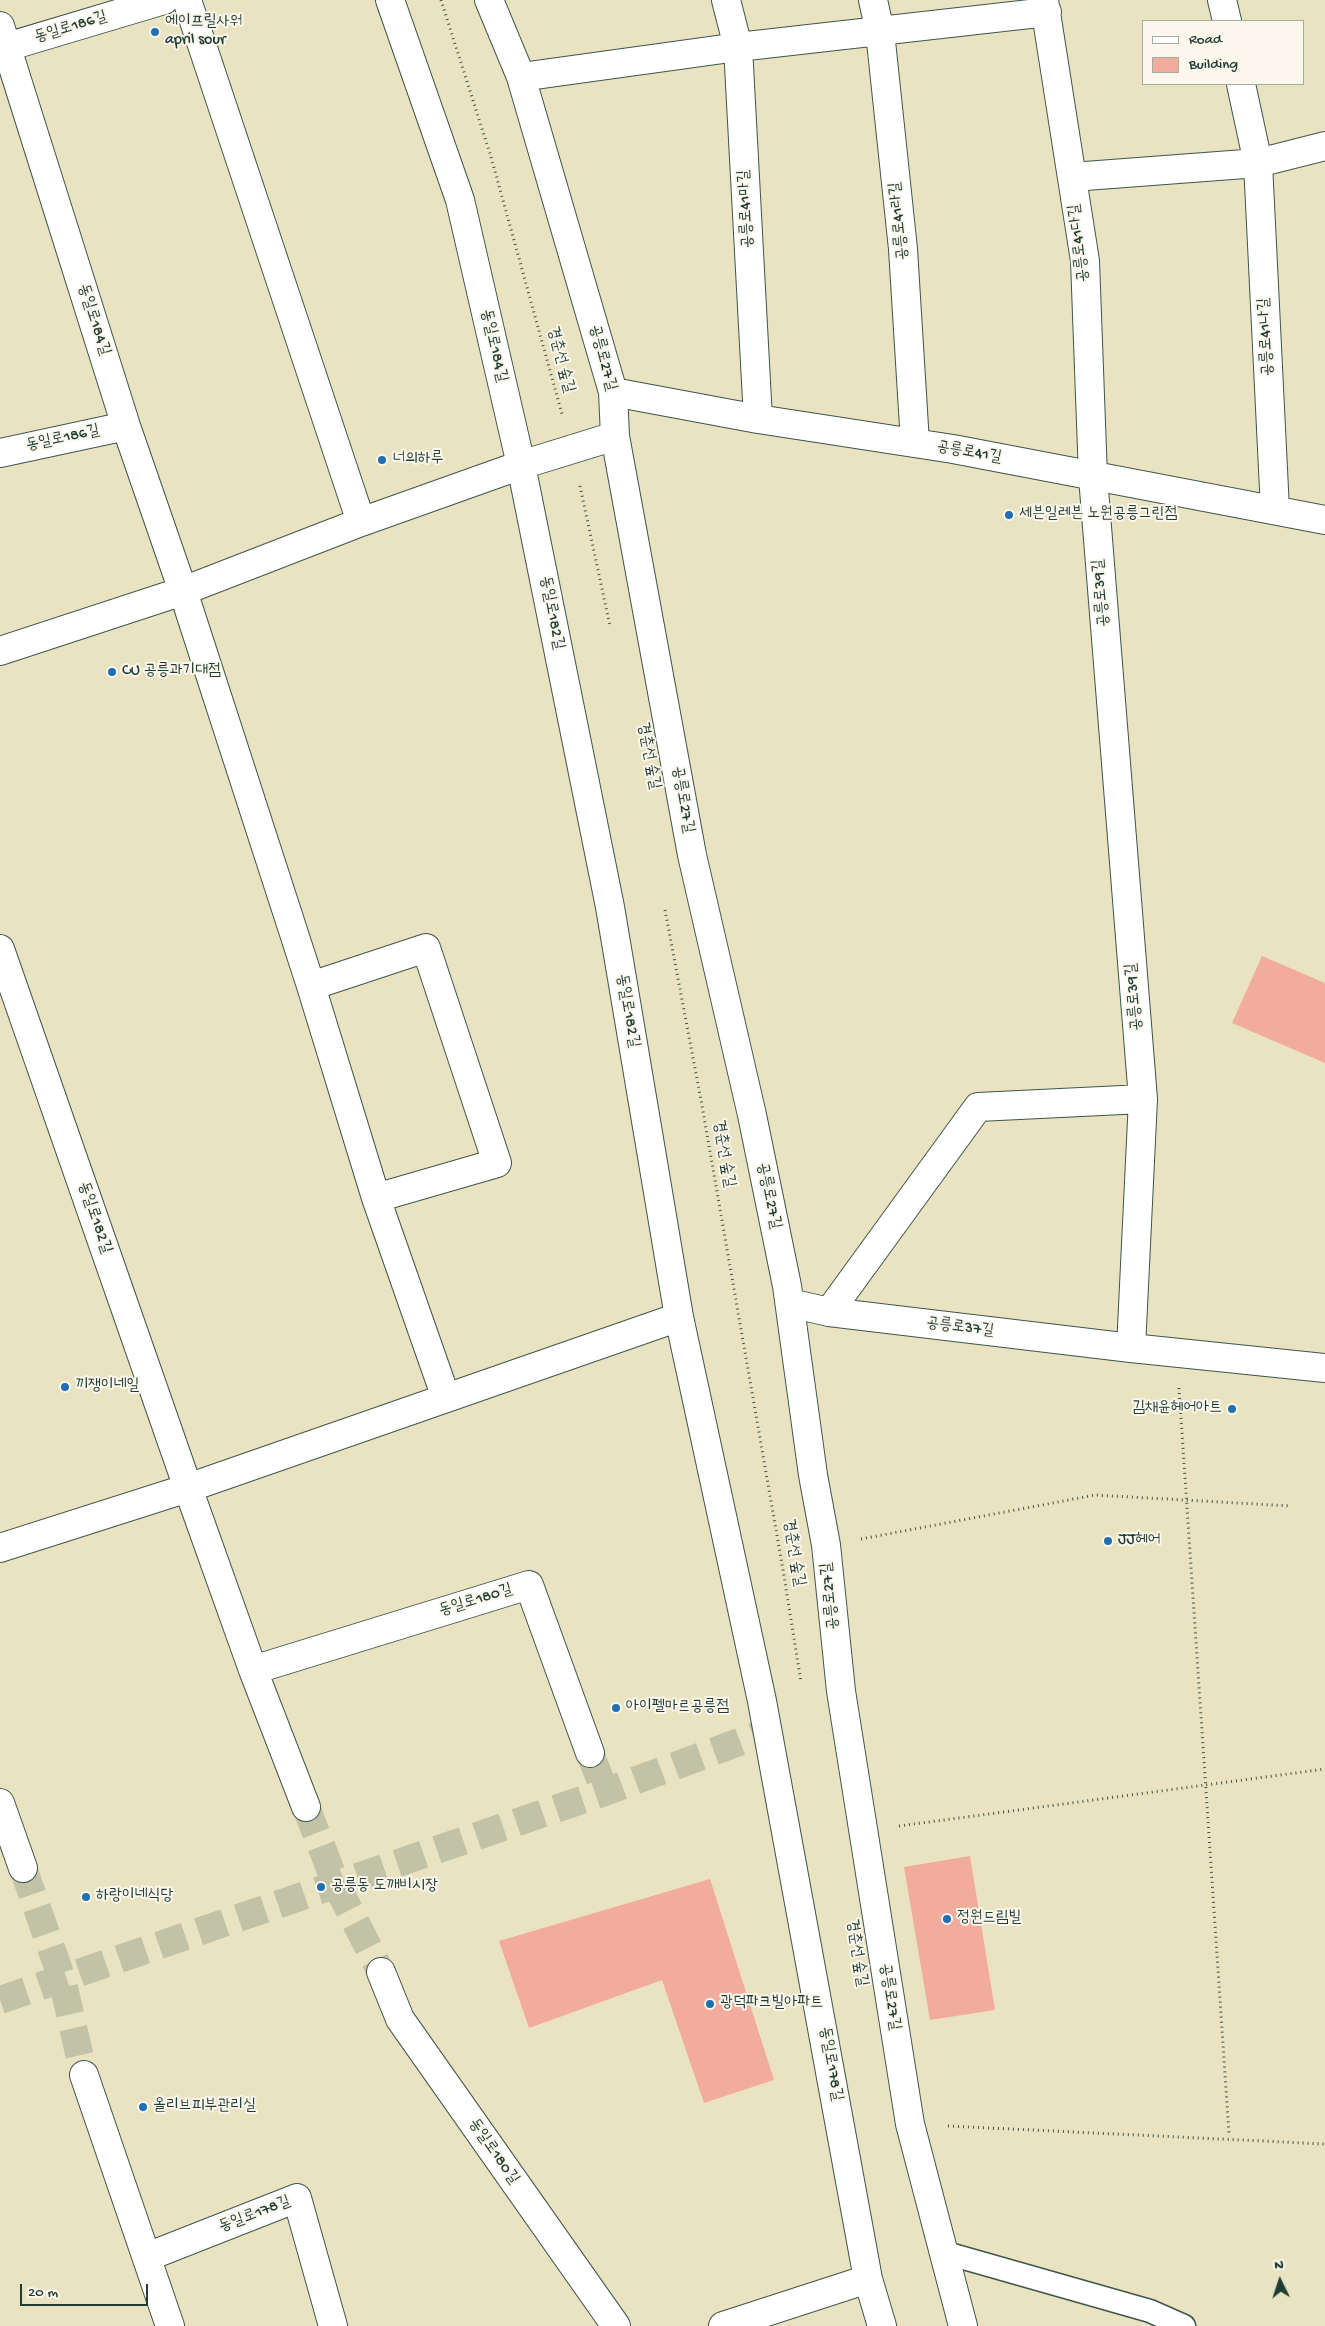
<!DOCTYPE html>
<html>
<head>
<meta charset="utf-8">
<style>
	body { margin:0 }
	#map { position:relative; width:1325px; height:2326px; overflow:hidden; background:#eae3c2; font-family:"Gochi Hand",sans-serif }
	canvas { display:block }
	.legend { position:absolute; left:1142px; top:20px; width:162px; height:65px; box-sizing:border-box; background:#fbf7ec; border:1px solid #a3ada2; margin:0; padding:6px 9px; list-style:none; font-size:15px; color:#1f3d34 }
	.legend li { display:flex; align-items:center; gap:10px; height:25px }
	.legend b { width:25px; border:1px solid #a3ada2 }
	.north { position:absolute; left:1255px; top:2256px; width:50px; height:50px; -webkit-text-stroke:4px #fbf7ec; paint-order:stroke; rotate:356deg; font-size:14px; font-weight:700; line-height:20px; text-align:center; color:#1f3d34 }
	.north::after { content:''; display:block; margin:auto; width:18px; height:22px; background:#1f3d34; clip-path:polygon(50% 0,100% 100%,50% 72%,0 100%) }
	.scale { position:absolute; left:20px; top:2284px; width:128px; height:22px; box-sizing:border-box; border:2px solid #1f3d34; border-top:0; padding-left:6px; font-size:15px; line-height:18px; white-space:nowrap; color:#1f3d34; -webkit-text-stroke:4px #fbf7ec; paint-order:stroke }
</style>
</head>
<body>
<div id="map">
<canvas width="1325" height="2326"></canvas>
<ul class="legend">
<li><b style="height:6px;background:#fff"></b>Road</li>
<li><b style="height:14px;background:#f2ac9d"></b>Building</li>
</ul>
<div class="north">N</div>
<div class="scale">20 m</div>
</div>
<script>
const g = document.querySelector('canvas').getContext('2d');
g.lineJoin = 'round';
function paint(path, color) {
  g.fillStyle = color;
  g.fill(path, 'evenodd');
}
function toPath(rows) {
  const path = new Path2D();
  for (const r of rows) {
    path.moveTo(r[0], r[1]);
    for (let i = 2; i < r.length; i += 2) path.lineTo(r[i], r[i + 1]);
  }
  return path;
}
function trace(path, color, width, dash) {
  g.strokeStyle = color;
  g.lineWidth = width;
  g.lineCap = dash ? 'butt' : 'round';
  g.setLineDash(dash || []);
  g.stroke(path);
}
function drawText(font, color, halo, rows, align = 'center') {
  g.font = font + ' "Gochi Hand","Poor Story",sans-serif';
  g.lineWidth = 4;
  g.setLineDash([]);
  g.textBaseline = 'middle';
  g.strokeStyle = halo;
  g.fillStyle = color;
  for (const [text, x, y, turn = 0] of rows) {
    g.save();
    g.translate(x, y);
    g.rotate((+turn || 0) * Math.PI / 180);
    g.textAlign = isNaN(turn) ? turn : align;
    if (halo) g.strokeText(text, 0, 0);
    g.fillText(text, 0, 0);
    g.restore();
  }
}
paint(toPath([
	[1262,956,1325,983,1325,1063,1232,1023],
	[970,1856,995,2010,930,2020,904,1867],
	[710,1879,774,2080,704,2103,662,1980,529,2028,499,1941]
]), '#f2ac9d');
trace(toPath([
	[590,1753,605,1792],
	[306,1807,336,1884,381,1972],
	[23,1868,62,1979,84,2075],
	[0,2000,605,1792,758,1735]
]), '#c1c2a6', 28, [28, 14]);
const lane = toPath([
	[946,2253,1150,2311,1184,2326]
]);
const street = toPath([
	[187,0,361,522],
	[390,0,460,200,521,465,610,907,679,1317,762,1701,868,2279,882,2326],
	[489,0,521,77,613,392,615,436,692,855,752,1115,787,1286,813,1475,826,1545,841,1691,910,2124,963,2326],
	[726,0,738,47,758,419],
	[873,0,880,32,903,249,915,443],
	[1044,0,1085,261,1093,477,1143,1099,1131,1348],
	[1222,0,1227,21],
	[0,26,126,426,183,591,311,986,376,1198,446,1398],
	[0,49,164,0],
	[521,77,738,47,1047,12],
	[1241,84,1258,163,1275,510],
	[1072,177,1258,163,1325,146],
	[613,392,758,419,953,449,1325,520],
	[0,453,126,426],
	[0,651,183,591,361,522,521,465,615,436],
	[0,949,188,1488,253,1670,306,1807],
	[311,986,426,948,497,1163,376,1198],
	[790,1303,829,1312,1131,1348,1325,1368],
	[829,1312,978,1107,1143,1099],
	[0,1548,188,1488,679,1317],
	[253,1670,529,1585,590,1753],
	[0,1803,23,1868],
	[381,1972,400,2019,616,2326],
	[84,2075,170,2326],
	[147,2257,297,2198,333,2326],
	[723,2326,868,2279]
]);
trace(lane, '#3d5649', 25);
trace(street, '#3d5649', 30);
trace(toPath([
	[441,0,491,157,562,414],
	[580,486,610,626],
	[665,910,701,1100,783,1570,801,1682],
	[1179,1388,1229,2134],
	[861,1539,1095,1495,1291,1506],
	[899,1826,1325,1769],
	[948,2126,1325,2144]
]), '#3d5649', 3, [1, 4]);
trace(lane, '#fff', 22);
trace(street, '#fff', 28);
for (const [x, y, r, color] of [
	[155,32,5,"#1f6fb2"],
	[382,460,5,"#1f6fb2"],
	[1009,515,5,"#1f6fb2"],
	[112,672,5,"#1f6fb2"],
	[65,1387,5,"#1f6fb2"],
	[1232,1409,5,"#1f6fb2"],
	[1108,1541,5,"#1f6fb2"],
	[616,1708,5,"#1f6fb2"],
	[321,1887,5,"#1f6fb2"],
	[86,1897,5,"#1f6fb2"],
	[947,1919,5,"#1f6fb2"],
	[710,2004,5,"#1f6fb2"],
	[143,2107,5,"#1f6fb2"]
]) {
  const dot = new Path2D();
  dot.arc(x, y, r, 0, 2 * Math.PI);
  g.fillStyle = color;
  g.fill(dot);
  trace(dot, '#fbf7ec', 2);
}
drawText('16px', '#1f3d34', '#fbf7ec', [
	["에이프릴사워",165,23],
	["april sour",165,41],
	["너의하루",392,460],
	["세븐일레븐 노원공릉그린점",1019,515],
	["CU 공릉과기대점",122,672],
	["끼쟁이네일",75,1387],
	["김채윤헤어아트",1222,1409,"right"],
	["JJ헤어",1118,1541],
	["아이펠마르공릉점",626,1708],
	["공릉동 도깨비시장",331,1887],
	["하랑이네식당",96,1897],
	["정원드림빌",957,1919],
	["광덕파크빌아파트",720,2004],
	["올리브피부관리실",153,2107]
], 'left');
drawText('16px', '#1f3d34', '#fbf7ec', [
	["동일로186길",71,28,-17],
	["공릉로41마길",747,209,-93],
	["공릉로41라길",900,221,-96],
	["공릉로41다길",1080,243,-97],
	["동일로184길",93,320,72],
	["공릉로41나길",1267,337,-93],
	["동일로184길",493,346,77],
	["공릉로27길",602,358,75],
	["경춘선 숲길",560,360,75],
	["동일로186길",63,439,-12],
	["공릉로41길",969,453,10],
	["공릉로39길",1102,593,-95],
	["동일로182길",551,613,79],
	["경춘선 숲길",648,756,79],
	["공릉로27길",682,800,80],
	["공릉로39길",1135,997,-95],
	["동일로182길",627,1011,80],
	["경춘선 숲길",723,1154,80],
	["공릉로27길",768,1196,78],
	["동일로182길",94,1218,71],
	["공릉로37길",960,1328,7],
	["경춘선 숲길",793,1553,80],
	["공릉로27길",831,1596,-96],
	["동일로180길",476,1601,-17],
	["경춘선 숲길",856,1953,81],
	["공릉로27길",889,1997,81],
	["동일로178길",830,2064,80],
	["동일로180길",493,2152,55],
	["동일로178길",255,2215,-21]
]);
</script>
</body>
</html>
